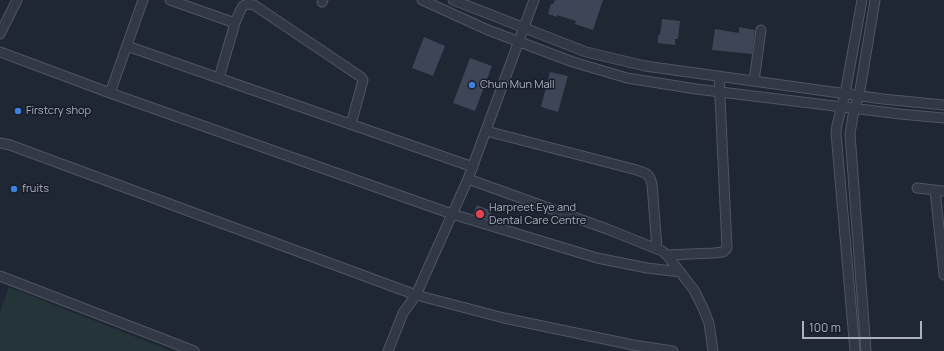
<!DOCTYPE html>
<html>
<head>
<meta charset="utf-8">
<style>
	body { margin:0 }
	#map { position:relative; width:944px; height:351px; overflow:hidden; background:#1f2634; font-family:Manrope,sans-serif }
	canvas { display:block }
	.scale { position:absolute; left:802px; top:321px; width:120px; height:18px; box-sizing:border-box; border:2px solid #acb2c2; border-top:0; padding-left:5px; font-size:12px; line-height:14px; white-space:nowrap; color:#acb2c2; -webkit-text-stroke:3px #181d29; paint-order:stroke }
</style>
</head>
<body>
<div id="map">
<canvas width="944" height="351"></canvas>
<div class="scale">100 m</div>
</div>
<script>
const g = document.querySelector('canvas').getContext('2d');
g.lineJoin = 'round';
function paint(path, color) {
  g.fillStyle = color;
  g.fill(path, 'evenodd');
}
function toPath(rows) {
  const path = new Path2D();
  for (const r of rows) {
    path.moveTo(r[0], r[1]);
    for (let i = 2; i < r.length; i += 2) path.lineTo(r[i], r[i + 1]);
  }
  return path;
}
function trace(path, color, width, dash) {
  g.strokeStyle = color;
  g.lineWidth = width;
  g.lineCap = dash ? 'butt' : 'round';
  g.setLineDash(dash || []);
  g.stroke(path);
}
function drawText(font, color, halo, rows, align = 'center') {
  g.font = font + ' Manrope,sans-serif';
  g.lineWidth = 3;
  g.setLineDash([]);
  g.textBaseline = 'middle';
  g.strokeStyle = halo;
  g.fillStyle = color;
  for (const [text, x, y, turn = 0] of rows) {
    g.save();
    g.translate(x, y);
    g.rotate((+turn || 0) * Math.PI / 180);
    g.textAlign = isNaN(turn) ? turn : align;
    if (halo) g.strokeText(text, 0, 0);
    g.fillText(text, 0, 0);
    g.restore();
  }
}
paint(toPath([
	[9,287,171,351,0,351,0,313]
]), '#243438');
paint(toPath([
	[555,0,603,0,593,30,575,24,576,21,557,15,557,17,548,14,551,4,553,4],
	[662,19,680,21,678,39,675,39,675,45,658,43,658,35,660,35],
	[739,27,755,30,752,54,712,50,715,29,739,33],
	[424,37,445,46,433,76,412,68],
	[470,58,492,66,475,111,453,103],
	[550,72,568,76,558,112,541,107],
	[477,205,492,211,489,219,473,214]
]), '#3d4557');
const minor = toPath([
	[170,0,235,23],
	[422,0,488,30,573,62,627,78,696,89,900,114,944,118],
	[453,0,586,52,645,66,883,99,944,105],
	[322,2,323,0],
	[0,34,17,0],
	[127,46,473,167],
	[0,52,110,93,452,214,597,258,647,268,680,272],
	[219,78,235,23,240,11,243,6,247,4,254,5,361,77,363,80,362,84,351,124],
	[754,81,761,30],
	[110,93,143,0],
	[486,131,637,170,647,174,650,178,652,184,657,248],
	[0,143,10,145,416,295,504,318,633,345,673,351],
	[468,179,607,229,662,251,667,255,694,290,703,308,709,323,713,351],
	[917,188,944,191],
	[935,190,944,275],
	[667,255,714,253,723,252,727,248,719,76],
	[0,276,194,351],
	[388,351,403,313,416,295,468,179,534,0],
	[855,351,836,133,837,125,845,94,862,0],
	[866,351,850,134,854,109,859,96,875,0]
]);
trace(minor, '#505563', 11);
trace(minor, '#323845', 9);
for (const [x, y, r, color] of [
	[472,85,4,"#3f7fe0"],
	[18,111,4,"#3f7fe0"],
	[14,189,4,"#3f7fe0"],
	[480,214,5,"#e0444e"]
]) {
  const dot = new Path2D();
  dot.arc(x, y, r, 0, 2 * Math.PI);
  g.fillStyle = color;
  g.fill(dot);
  trace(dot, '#181d29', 1.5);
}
drawText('11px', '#acb2c2', '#181d29', [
	["Chun Mun Mall",480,85],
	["Firstcry shop",26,111],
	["fruits",22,189],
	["Harpreet Eye and",489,208],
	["Dental Care Centre",489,221]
], 'left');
</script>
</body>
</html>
